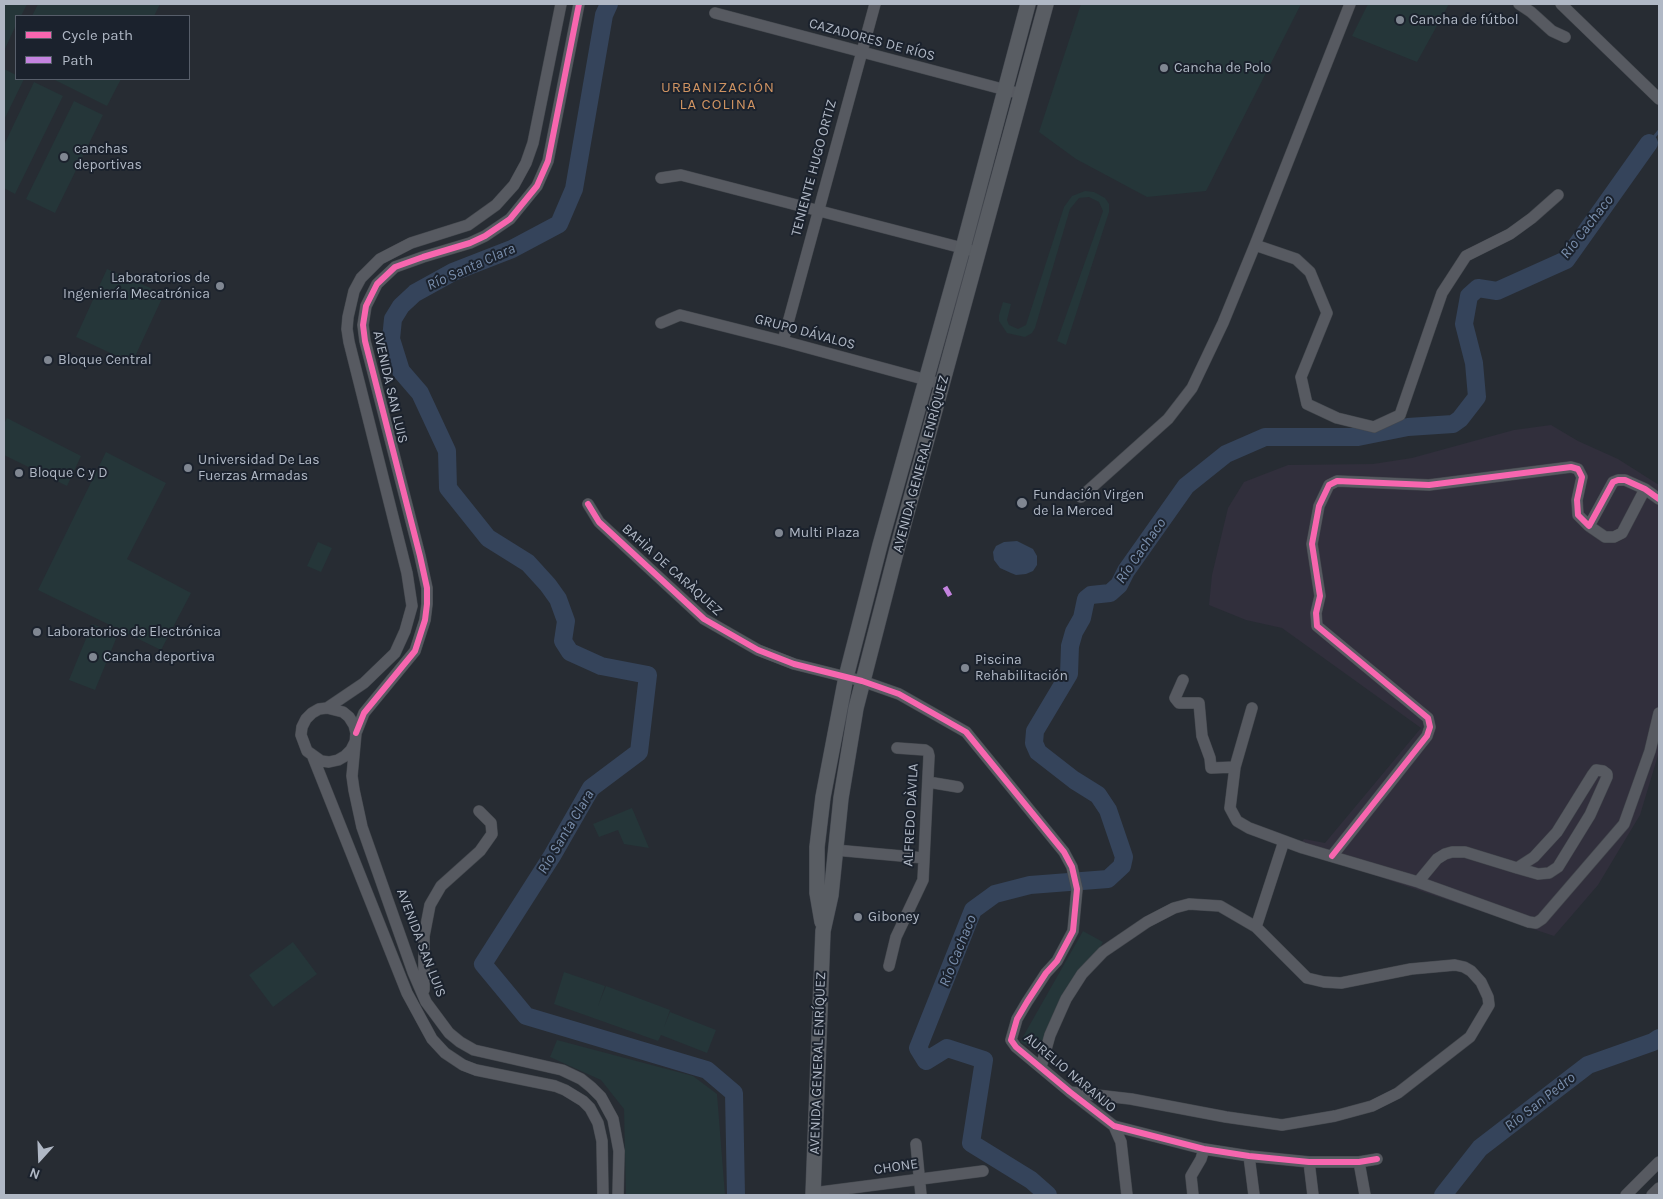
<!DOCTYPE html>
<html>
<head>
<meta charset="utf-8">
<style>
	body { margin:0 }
	#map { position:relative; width:1663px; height:1199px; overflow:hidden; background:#272c33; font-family:Karla,sans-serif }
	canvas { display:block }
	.frame { position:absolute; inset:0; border:5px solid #b0b8c5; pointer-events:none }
	.legend { position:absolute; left:15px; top:15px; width:175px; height:65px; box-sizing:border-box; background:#1b222d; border:1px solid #575e6a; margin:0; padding:6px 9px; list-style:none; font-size:15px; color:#b0b8c5 }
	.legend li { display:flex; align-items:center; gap:10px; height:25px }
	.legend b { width:25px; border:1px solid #575e6a }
	.north { position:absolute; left:15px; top:1134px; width:50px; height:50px; -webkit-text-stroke:4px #1b222d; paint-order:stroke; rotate:200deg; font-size:14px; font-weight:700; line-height:20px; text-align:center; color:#b0b8c5 }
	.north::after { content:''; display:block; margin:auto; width:18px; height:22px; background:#b0b8c5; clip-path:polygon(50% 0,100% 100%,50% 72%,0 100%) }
</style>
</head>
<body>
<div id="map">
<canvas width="1663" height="1199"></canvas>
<div class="frame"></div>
<ul class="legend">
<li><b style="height:6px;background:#f766af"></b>Cycle path</li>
<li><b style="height:6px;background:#c483df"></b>Path</li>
</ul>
<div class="north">N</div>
</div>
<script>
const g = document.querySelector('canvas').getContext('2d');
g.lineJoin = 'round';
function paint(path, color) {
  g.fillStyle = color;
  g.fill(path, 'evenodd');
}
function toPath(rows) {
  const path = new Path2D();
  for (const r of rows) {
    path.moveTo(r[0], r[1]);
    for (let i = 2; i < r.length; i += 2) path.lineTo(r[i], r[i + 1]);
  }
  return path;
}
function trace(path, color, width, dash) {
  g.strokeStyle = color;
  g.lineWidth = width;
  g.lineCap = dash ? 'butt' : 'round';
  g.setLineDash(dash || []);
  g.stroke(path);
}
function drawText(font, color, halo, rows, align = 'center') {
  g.font = font + ' Karla,sans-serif';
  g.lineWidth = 4;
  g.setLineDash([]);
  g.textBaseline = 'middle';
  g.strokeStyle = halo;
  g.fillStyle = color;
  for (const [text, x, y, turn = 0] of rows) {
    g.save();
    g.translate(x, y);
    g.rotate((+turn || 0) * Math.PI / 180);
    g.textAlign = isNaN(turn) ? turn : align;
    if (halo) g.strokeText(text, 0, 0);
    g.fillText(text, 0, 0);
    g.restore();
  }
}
paint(toPath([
	[1551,425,1578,441,1618,459,1659,485,1659,752,1640,815,1598,885,1554,936,1297,849,1304,839,1325,843,1421,728,1282,628,1246,620,1209,605,1212,575,1228,508,1244,482,1288,465,1373,464,1412,458,1514,430]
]), '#312f3c');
paint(toPath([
	[4,4,27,4,21,16,16,16,16,25,4,51],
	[38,4,160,4,154,16,32,16],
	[1081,4,1301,4,1206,191,1147,197,1076,159,1039,132],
	[1368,4,1449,4,1417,62,1352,36],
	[4,69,16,75,16,79,24,79,4,120],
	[53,79,121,79,107,106],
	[34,82,63,96,15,194,4,188,4,145],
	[74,101,103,115,55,213,26,199],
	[1085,191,1094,192,1105,198,1109,204,1109,212,1066,345,1057,341,1103,211,1099,202,1089,197,1079,198,1070,209,1035,328,1032,333,1025,337,1007,333,999,321,999,315,1003,302,1011,304,1007,320,1009,325,1018,329,1026,325,1064,207,1072,196],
	[107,269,164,294,132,363,76,337],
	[7,418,81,456,67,486,4,455,4,424],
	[106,452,166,483,127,559,191,593,161,650,38,590],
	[318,542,332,548,321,572,307,566],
	[92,624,118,634,95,690,69,680],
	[632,808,649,848,624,844,618,830,599,837,593,824],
	[1083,931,1103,942,1040,1053,1020,1042],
	[293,942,317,974,273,1007,249,975],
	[564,972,605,986,598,1006,606,986,670,1010,664,1027,670,1012,716,1030,707,1053,661,1035,658,1041,554,1004],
	[557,1040,693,1076,717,1094,725,1195,626,1195,624,1109,601,1080,550,1057]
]), '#253639');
paint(toPath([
	[1017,541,1033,549,1037,556,1037,565,1033,571,1026,574,1016,575,1011,573,1000,568,994,560,993,552,996,546,1004,542]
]), '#35445b');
trace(toPath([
	[1649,143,1659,131]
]), '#35445b', 3);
trace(toPath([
	[609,4,604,15,574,189,559,224,512,249,453,272,415,293,401,306,393,319,391,339,401,371,420,393,447,451,448,488,488,538,528,563,548,585,558,599,566,621,563,641,570,652,601,666,648,675,639,752,591,788,552,856,483,964,526,1016,707,1070,734,1093,736,1195],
	[1048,1195,1031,1180,971,1143,984,1060,947,1048,926,1061,918,1048,973,910,995,894,1030,885,1108,879,1122,866,1124,857,1108,810,1098,795,1074,780,1038,752,1034,743,1035,731,1069,674,1070,646,1074,632,1082,618,1086,599,1091,595,1110,593,1119,585,1126,571,1186,486,1226,454,1265,437,1358,437,1408,427,1453,424,1460,419,1477,397,1474,363,1464,324,1469,296,1478,288,1497,291,1566,260,1649,143],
	[1443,1195,1480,1148,1588,1065,1653,1042,1659,1038]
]), '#35445b', 18);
const minor = toPath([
	[1519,4,1531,12,1552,31,1565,37],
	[1561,4,1659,99],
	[715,13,1021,94],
	[661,178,681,175,970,250],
	[1255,245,1296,259,1310,272,1327,313,1301,377,1307,404,1337,418,1374,427,1400,415,1442,293,1466,256,1510,234,1532,218,1558,195],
	[661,323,680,315,783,341,934,382],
	[783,341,875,4],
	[1081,497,1168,419,1192,388,1223,323,1255,245,1350,4],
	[588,504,599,522,704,619,758,650,794,664,862,681,899,694,966,732,1064,852,1072,867,1077,889,1073,931,1057,961,1046,973,1027,1002,1017,1019,1011,1040,1016,1047,1070,1092,1114,1126,1204,1149,1249,1156,1309,1162,1359,1162,1377,1159],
	[1589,526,1605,537,1614,537,1622,533,1645,489],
	[1183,680,1175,698,1179,703,1199,703,1202,736,1210,758,1211,768,1235,767],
	[327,708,364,683,395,653,405,631,412,606,407,573,349,342,347,329,348,317,354,291,361,278,380,259,411,243,468,225,496,205,514,185,526,163,533,143,561,4],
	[1252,708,1235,767,1230,808,1237,821,1249,828,1303,848,1418,882,1529,922,1536,923,1542,919,1624,824,1650,751,1659,713],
	[356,733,364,713,415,651,425,620,427,604,427,588,420,556,365,341,363,325,366,306,377,284,395,267,423,257,470,243,485,236,510,219,537,186,548,161,579,4],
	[355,742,351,750,345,756,338,760,329,762,321,761,307,751,301,735,302,727,306,719,312,713,319,709,327,708,343,712,349,717,354,725,356,733,352,776,354,790,362,827,413,972,426,1002,449,1033,460,1042,474,1050,562,1070,581,1079,591,1087,601,1097,613,1119,619,1151,618,1195],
	[313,757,407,993,432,1039,445,1053,463,1065,476,1070,555,1086,565,1090,583,1101,590,1108,598,1123,602,1141,603,1195],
	[928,782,958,787],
	[835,850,924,858],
	[1332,856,1427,736,1430,727,1428,718,1317,626,1316,613,1320,596,1312,544,1319,506,1329,485,1337,481,1429,485,1571,467,1578,469,1582,477,1577,500,1578,515,1589,526,1613,482,1618,480,1625,480,1645,489,1659,499],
	[1418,882,1437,859,1445,854,1452,852,1465,852,1517,868,1538,874,1549,873,1558,867,1590,815,1607,777,1607,774,1603,771,1596,770,1593,774,1557,832,1534,857,1517,868],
	[1256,927,1284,841],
	[889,966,896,937,923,880,929,756,928,752,925,750,897,748],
	[424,990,424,936,430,905,441,886,480,851,492,834,491,823,479,811],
	[1041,1067,1050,1035,1066,999,1082,974,1103,952,1147,922,1174,908,1189,904,1220,906,1256,927,1307,978,1324,982,1341,983,1411,969,1455,965,1464,967,1471,971,1481,982,1488,997,1489,1005,1470,1037,1398,1093,1372,1106,1335,1116,1282,1125,1226,1117,1131,1099,1070,1092],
	[1114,1126,1121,1142,1127,1195],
	[916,1144,921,1195],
	[1249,1156,1254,1195],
	[1309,1162,1313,1195],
	[1359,1162,1365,1195],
	[813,1193,983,1171],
	[1193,1195,1191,1176,1201,1159,1204,1149],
	[1626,1195,1659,1162],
	[1652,1195,1659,1188]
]);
const major = toPath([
	[822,922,817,893,817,847,823,797,846,677,880,545,963,248,1028,4],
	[813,1195,823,931,831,895,841,798,856,708,897,549,1046,4]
]);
trace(minor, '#44484e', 12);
trace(major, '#444850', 16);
trace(minor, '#575a61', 11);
trace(major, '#595d63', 15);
trace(toPath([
	[945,587,952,599]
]), '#c483df', 5, [10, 5]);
trace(toPath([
	[588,504,599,522,704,619,758,650,794,664,862,681,899,694,966,732,1064,852,1072,867,1077,889,1073,931,1057,961,1046,973,1027,1002,1017,1019,1011,1040,1016,1047,1070,1092,1114,1126,1204,1149,1249,1156,1309,1162,1359,1162,1377,1159],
	[356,733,364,713,415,651,425,620,427,604,427,588,420,556,365,341,363,325,366,306,377,284,395,267,423,257,470,243,485,236,510,219,537,186,548,161,579,4],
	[1332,856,1427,736,1430,727,1428,718,1317,626,1316,613,1320,596,1312,544,1319,506,1329,485,1337,481,1429,485,1571,467,1578,469,1582,477,1577,500,1578,515,1589,526,1613,482,1618,480,1625,480,1645,489,1659,499]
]), '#f766af', 6);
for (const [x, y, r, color] of [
	[1400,20,5,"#808792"],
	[1164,68,5,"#808792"],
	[64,157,5,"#808792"],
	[220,286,5,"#808792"],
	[48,360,5,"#808792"],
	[188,468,5,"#808792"],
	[19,473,5,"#808792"],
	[1022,503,6,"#808792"],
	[779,533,5,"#808792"],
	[37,632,5,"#808792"],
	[93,657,5,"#808792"],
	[965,668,5,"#808792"],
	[858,917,5,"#808792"]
]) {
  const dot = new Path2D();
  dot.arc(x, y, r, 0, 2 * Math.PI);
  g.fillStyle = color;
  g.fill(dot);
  trace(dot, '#1b222d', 2);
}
drawText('14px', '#b0b8c5', '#1b222d', [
	["Cancha de fútbol",1410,20],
	["Cancha de Polo",1174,68],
	["canchas",74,149],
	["deportivas",74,165],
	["Laboratorios de",210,278,"right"],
	["Ingeniería Mecatrónica",210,294,"right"],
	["Bloque Central",58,360],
	["Universidad De Las",198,460],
	["Fuerzas Armadas",198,476],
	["Bloque C y D",29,473],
	["Fundación Virgen",1033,495],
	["de la Merced",1033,511],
	["Multi Plaza",789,533],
	["Laboratorios de Electrónica",47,632],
	["Cancha deportiva",103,657],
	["Piscina",975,660],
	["Rehabilitación",975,676],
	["Giboney",868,917]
], 'left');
drawText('14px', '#b0b8c5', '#1b222d', [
	["CAZADORES DE RÍOS",872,40,15],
	["TENIENTE HUGO ORTIZ",814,168,-75],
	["GRUPO DÁVALOS",805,332,15],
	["AVENIDA SAN LUIS",390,387,77],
	["AVENIDA GENERAL ENRÍQUEZ",921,464,-75],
	["BAHÌA DE CARÀQUEZ",672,570,42],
	["ALFREDO DÀVILA",911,815,-87],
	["AVENIDA SAN LUIS",421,943,69],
	["AVENIDA GENERAL ENRÍQUEZ",818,1063,-88],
	["AURELIO NARANJO",1070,1073,40],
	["CHONE",896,1167,-8]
]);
g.letterSpacing = '1px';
drawText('15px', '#cf9361', '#1b222d', [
	["URBANIZACIÓN",718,88],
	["LA COLINA",718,105]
]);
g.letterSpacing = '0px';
drawText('italic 15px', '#798eac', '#1b222d', [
	["Río Cachaco",1587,227,-52],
	["Río Santa Clara",471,267,-24],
	["Río Cachaco",1141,551,-55],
	["Río Santa Clara",566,832,-59],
	["Río Cachaco",958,951,-68],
	["Río San Pedro",1540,1102,-38]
]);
</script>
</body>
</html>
